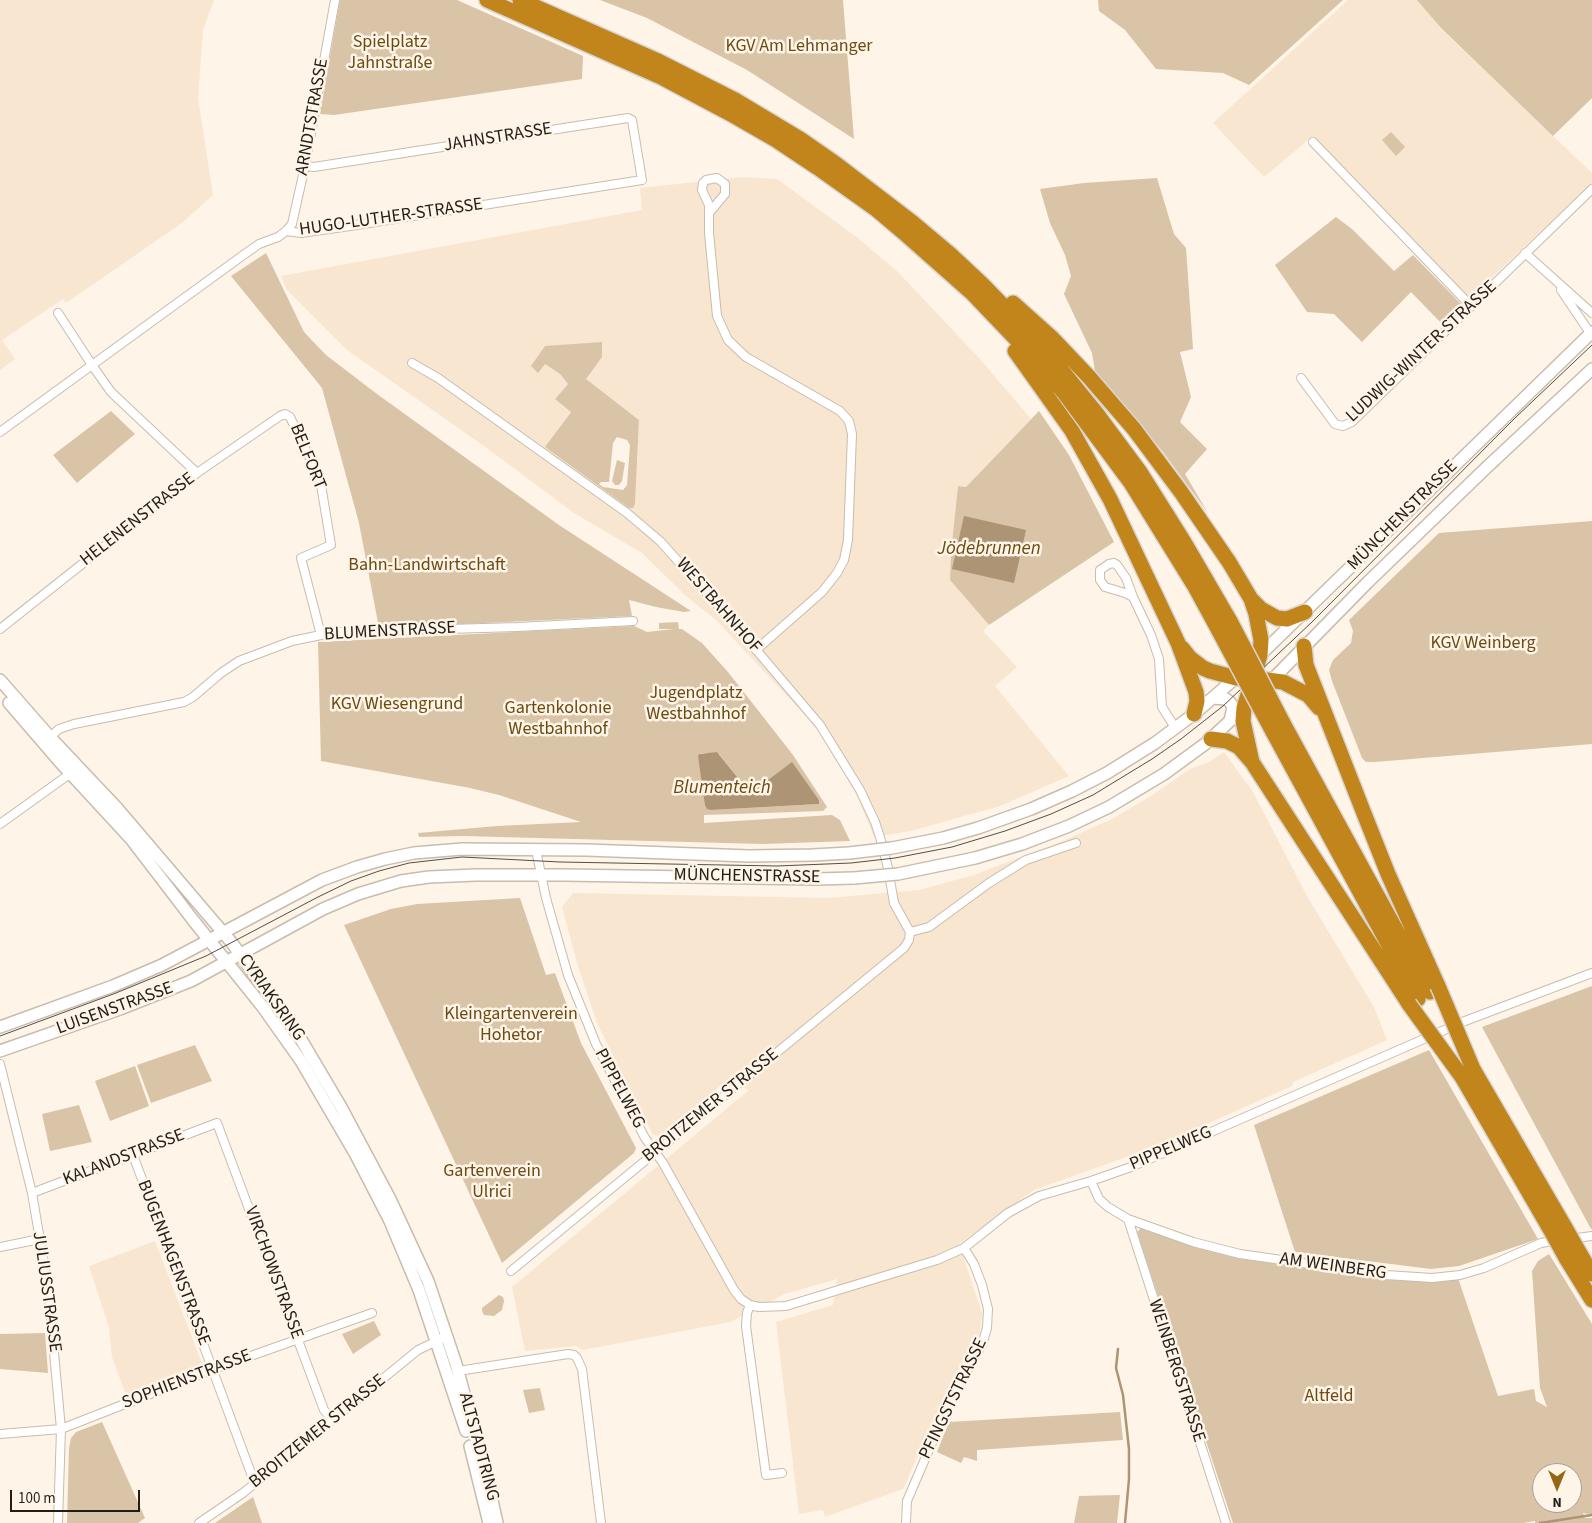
<!DOCTYPE html>
<html>
<head>
<meta charset="utf-8">
<style>
	body { margin:0 }
	#map { position:relative; width:1592px; height:1523px; overflow:hidden; background:#fef4e7; font-family:"Source Sans 3",sans-serif }
	canvas { display:block }
	.north { position:absolute; left:1532px; top:1463px; width:50px; height:50px; box-sizing:border-box; background:#fef4e7; border:1px solid #a69e94; border-radius:50%; rotate:180deg; font-size:14px; font-weight:700; line-height:20px; text-align:center; color:#211d17 }
	.north::after { content:''; display:block; margin:auto; width:18px; height:22px; background:#956615; clip-path:polygon(50% 0,100% 100%,50% 72%,0 100%) }
	.scale { position:absolute; left:10px; top:1490px; width:130px; height:22px; box-sizing:border-box; border:2px solid #211d17; border-top:0; padding-left:6px; font-size:15px; line-height:18px; white-space:nowrap; color:#211d17; -webkit-text-stroke:4px #fef4e7; paint-order:stroke }
</style>
</head>
<body>
<div id="map">
<canvas width="1592" height="1523"></canvas>
<div class="north">N</div>
<div class="scale">100 m</div>
</div>
<script>
const g = document.querySelector('canvas').getContext('2d');
g.lineJoin = 'round';
function paint(path, color) {
  g.fillStyle = color;
  g.fill(path, 'evenodd');
}
function toPath(rows) {
  const path = new Path2D();
  for (const r of rows) {
    path.moveTo(r[0], r[1]);
    for (let i = 2; i < r.length; i += 2) path.lineTo(r[i], r[i + 1]);
  }
  return path;
}
function trace(path, color, width, dash) {
  g.strokeStyle = color;
  g.lineWidth = width;
  g.lineCap = dash ? 'butt' : 'round';
  g.setLineDash(dash || []);
  g.stroke(path);
}
function drawText(font, color, halo, rows, align = 'center') {
  g.font = font + ' "Source Sans 3",sans-serif';
  g.lineWidth = 5;
  g.setLineDash([]);
  g.textBaseline = 'middle';
  g.strokeStyle = halo;
  g.fillStyle = color;
  for (const [text, x, y, turn = 0] of rows) {
    g.save();
    g.translate(x, y);
    g.rotate((+turn || 0) * Math.PI / 180);
    g.textAlign = isNaN(turn) ? turn : align;
    if (halo) g.strokeText(text, 0, 0);
    g.fillText(text, 0, 0);
    g.restore();
  }
}
paint(toPath([
	[0,0,214,0,203,30,198,98,213,195,182,223,66,303,63,299,2,340,15,359,0,370],
	[1348,0,1421,0,1440,28,1592,173,1592,183,1470,298,1313,136,1264,177,1213,123],
	[742,177,777,179,858,238,898,272,980,359,1031,419,966,487,958,486,951,552,950,580,989,625,983,631,1017,667,995,686,1069,776,1000,806,911,831,874,837,856,794,817,728,716,620,686,596,642,553,574,513,484,446,347,350,287,290,281,276,642,210,640,188],
	[601,342,602,357,585,379,639,420,635,504,633,508,629,508,546,447,571,411,555,399,568,384,560,374,545,364],
	[1224,752,1253,792,1308,898,1374,1007,1387,1040,1293,1082,1292,1086,1157,1146,1034,1190,959,1244,982,1313,980,1333,946,1392,903,1489,825,1517,823,1510,799,1514,776,1322,833,1305,837,1279,785,1294,730,1322,583,1350,576,1346,525,1351,512,1287,749,1090,726,1081,662,1136,653,1135,597,1023,578,966,562,907,573,893,828,898,919,890,974,875,1065,840,1112,819,1151,796,1190,769,1209,762],
	[155,1241,203,1366,126,1395,112,1357,109,1327,89,1266]
]), '#f8e6d0');
paint(toPath([
	[340,0,457,0,583,56,582,79,334,115,320,114],
	[600,0,843,0,854,139,747,70,647,18],
	[1098,0,1343,0,1249,85,1223,73,1156,69,1125,30,1099,11],
	[1417,0,1592,0,1592,98,1553,136,1441,28],
	[1391,132,1405,147,1396,156,1382,140],
	[1157,178,1174,234,1186,248,1193,349,1180,352,1191,397,1180,422,1207,449,1185,474,1208,513,1163,452,1095,371,1092,353,1064,294,1071,276,1065,255,1050,223,1040,189,1084,183],
	[1336,217,1352,229,1394,271,1413,255,1463,306,1443,325,1411,292,1362,342,1334,314,1307,312,1275,265],
	[266,253,304,332,326,355,377,394,559,525,691,611,684,612,656,607,629,600,632,616,379,628,359,523,322,388,231,276],
	[602,342,602,357,586,379,639,420,635,504,633,508,629,508,545,447,571,412,555,399,568,384,560,374,545,364,538,373,531,366,545,346],
	[617,437,627,440,630,445,627,485,623,490,603,487,599,484,601,482,609,482,613,443],
	[111,411,135,434,77,483,53,455],
	[1039,411,1069,455,1114,542,989,625,950,580,951,552,958,486,966,487],
	[617,460,625,463,622,481,619,485,615,485,612,481],
	[1592,521,1592,744,1375,762,1366,762,1362,758,1332,681,1329,670,1333,660,1351,643,1353,631,1349,620,1439,533],
	[678,622,679,629,682,629,702,643,728,672,793,755,827,807,823,811,704,815,704,823,832,815,840,820,850,841,763,844,462,836,419,837,418,833,497,826,581,822,499,795,470,788,321,761,318,642,634,626,647,632,674,629,659,629,659,623],
	[703,753,719,754,747,789,751,790,756,789,792,763,819,800,819,804,711,810,698,756,699,754],
	[520,898,546,975,555,973,581,1043,636,1148,634,1153,502,1263,344,925,391,909,417,904],
	[1592,986,1592,1229,1591,1229,1482,1027],
	[195,1045,212,1081,151,1103,137,1065],
	[1429,1050,1538,1239,1459,1266,1431,1269,1295,1252,1254,1125],
	[135,1066,149,1106,110,1121,95,1081],
	[79,1105,92,1142,50,1151,42,1114],
	[1141,1228,1241,1259,1386,1278,1458,1278,1498,1396,1534,1389,1536,1401,1547,1407,1540,1388,1532,1271,1538,1261,1549,1254,1592,1324,1592,1515,1583,1513,1585,1518,1592,1518,1592,1523,1535,1523,1535,1521,1523,1523,1233,1523,1137,1232],
	[1542,1473,1572,1473,1572,1503,1542,1503],
	[499,1295,503,1297,504,1301,502,1310,494,1316,484,1315,482,1311,482,1308],
	[374,1321,381,1335,353,1354,342,1334],
	[45,1333,48,1373,0,1369,0,1334],
	[540,1388,545,1410,529,1413,523,1390],
	[1120,1412,1123,1440,977,1450,977,1461,964,1457,961,1463,937,1452,949,1422],
	[102,1422,145,1518,138,1523,67,1523,69,1448,71,1438,76,1432],
	[1120,1495,1117,1523,1074,1523,1079,1496],
	[253,1497,262,1523,215,1523]
]), '#d9c4a8');
paint(toPath([
	[964,516,1026,530,1014,583,952,569],
	[717,752,747,789,751,790,756,789,792,762,819,800,819,804,711,810,707,809,705,805,698,756,699,754]
]), '#ad9474');
trace(toPath([
	[1118,1349,1116,1368,1123,1395,1129,1449,1129,1479,1125,1523],
	[1540,1523,1592,1515]
]), '#ad9474', 2.5);
const minor = toPath([
	[1313,142,1471,306],
	[709,213,725,194,725,184,717,178,706,180,703,183,702,190,709,205,709,233,717,316,728,340,746,357,840,411,849,421,852,434,848,540,844,560,837,573,822,592,756,650],
	[286,231,301,233,350,226,642,180,632,120,628,118,314,167,305,166],
	[1525,253,1592,313],
	[1561,290,1592,336],
	[58,313,92,365,111,392,197,473],
	[412,363,438,378,627,513,660,541,730,619,820,725,860,790,875,822,880,837,888,868,894,903,910,932,909,940,904,948,511,1271],
	[1301,378,1335,424,1343,426,1352,422,1592,189],
	[0,432,242,256,259,244,278,237,286,231,292,224,305,166,335,0],
	[1133,597,1126,578,1117,565,1114,563,1109,564,1100,570,1100,580,1105,587,1125,593,1133,597,1151,635,1159,659,1162,707,1176,729],
	[0,629,197,473,280,416,285,414,290,417,320,479,331,545,301,558,321,635],
	[50,737,59,729,74,724,184,702,193,697,221,673,239,661,292,641,321,635,342,632,518,627,633,621],
	[0,824,71,773],
	[536,850,546,898,568,975,596,1044,645,1138,663,1163,734,1290,741,1299,750,1305,759,1307,786,1306,937,1260,964,1248,1008,1213,1039,1196,1091,1181,1131,1167,1465,1021,1592,973],
	[910,932,929,927,989,883,1026,860,1076,843],
	[0,1064,32,1193,48,1287,61,1429,58,1523],
	[133,1155,255,1484],
	[1091,1181,1099,1199,1108,1207,1128,1219,1193,1242,1240,1254,1386,1275,1432,1278,1460,1275,1484,1268,1541,1243,1558,1240],
	[32,1193,217,1123,324,1410,333,1420],
	[1128,1219,1226,1523],
	[1569,1239,1592,1236],
	[0,1247,40,1239],
	[750,1305,747,1313,746,1326,766,1475,782,1473],
	[458,1371,568,1354,574,1355,577,1358,582,1369,601,1523],
	[0,1434,61,1429,214,1369,372,1313],
	[199,1523,243,1493,418,1350,441,1339],
	[906,1523,907,1501,952,1396,982,1345,987,1328,988,1309,982,1285,974,1264,964,1248]
]);
const secondary = toPath([
	[1258,657,1592,332],
	[0,680,50,737,117,808,232,943,302,1041,341,1107,390,1199,428,1281,456,1364,488,1482,497,1523],
	[1268,684,1368,582,1486,468,1592,369],
	[1213,698,1226,699,1230,702,1233,707,1230,721],
	[9,703,59,761,131,839,193,920,262,1006,301,1061,356,1155,390,1221,419,1290,466,1431],
	[892,848,943,838,978,828,1031,809,1072,791,1107,773,1155,743,1194,714,1239,675],
	[898,874,975,858,1022,844,1069,826,1109,807,1164,774,1205,744,1246,706],
	[0,1027,113,986,162,965,322,880,357,867,385,859,414,853,462,849,587,850,749,856,813,855,849,853],
	[0,1051,120,1009,191,981,323,909,358,894,401,881,429,877,476,875,564,875,817,879,854,878],
	[470,1446,489,1523]
]);
const motorway = toPath([
	[487,0,663,78,729,113,776,140,818,168,877,210,903,232,973,294,1039,363,1065,394,1131,483,1194,585,1219,631],
	[520,0,656,60,735,100,800,139,836,164,913,223,951,255,982,284,1019,322,1055,362,1097,414,1140,472,1184,542,1230,621],
	[1013,303,1051,337,1089,377,1134,429,1181,492,1229,562,1251,599,1256,614,1261,640,1260,655,1244,708,1243,721,1252,762],
	[1015,351,1072,431,1110,499,1178,643,1196,692,1197,701,1194,714],
	[1252,600,1261,609,1277,618,1287,619,1305,612],
	[1304,646,1306,665,1365,816,1388,874,1438,986],
	[1182,648,1190,658,1203,668,1210,671,1236,678,1259,679,1283,682,1308,695,1319,708],
	[1283,723,1430,992],
	[1273,732,1418,999],
	[1211,739,1227,741,1239,747,1252,762,1409,1004],
	[1473,1069,1563,1224],
	[1462,1077,1550,1229],
	[1579,1252,1592,1274],
	[1566,1258,1592,1300]
]);
trace(minor, '#c8bcad', 10);
trace(secondary, '#c8bcad', 14);
trace(motorway, '#d7d6d5', 18);
trace(minor, '#fff', 8);
trace(secondary, '#fff', 11);
trace(motorway, '#c1851c', 15);
trace(toPath([
	[0,1036,116,993,206,956,318,897,351,881,379,871,409,863,462,857,560,862,777,866,851,863,895,858,952,847,1005,831,1051,814,1093,795,1152,759,1181,739,1223,706,1313,621,1515,418,1592,345]
]), '#544f47', 1);
const secondaryBridge = toPath([
	[849,853,892,848],
	[854,878,898,874]
]);
const motorwayBridge = toPath([
	[1230,621,1283,723],
	[1219,631,1273,732],
	[1438,986,1473,1069],
	[1409,1004,1462,1077],
	[1563,1224,1579,1252],
	[1550,1229,1566,1258]
]);
trace(secondaryBridge, '#c8bcad', 14, []);
trace(motorwayBridge, '#d7d6d5', 18, []);
trace(secondaryBridge, '#fff', 11);
trace(motorwayBridge, '#c1851c', 15);
drawText('18px', '#6c4a11', '#fef4e7', [
	["Spielplatz",390,43],
	["Jahnstraße",390,64],
	["KGV Am Lehmanger",799,47],
	["Bahn-Landwirtschaft",427,566],
	["KGV Weinberg",1483,644],
	["Jugendplatz",696,694],
	["Westbahnhof",696,715],
	["KGV Wiesengrund",397,705],
	["Gartenkolonie",558,709],
	["Westbahnhof",558,730],
	["Kleingartenverein",511,1015],
	["Hohetor",511,1036],
	["Gartenverein",492,1172],
	["Ulrici",492,1193],
	["Altfeld",1329,1397]
]);
drawText('18px', '#211d17', '#fef4e7', [
	["ARNDTSTRASSE",313,117,-80],
	["JAHNSTRASSE",498,138,-9],
	["HUGO-LUTHER-STRASSE",391,218,-8],
	["LUDWIG-WINTER-STRASSE",1422,352,-43],
	["BELFORT",307,457,68],
	["MÜNCHENSTRASSE",1403,516,-45],
	["HELENENSTRASSE",138,520,-38],
	["WESTBAHNHOF",718,606,49],
	["BLUMENSTRASSE",390,632,-3],
	["MÜNCHENSTRASSE",747,877,1],
	["CYRIAKSRING",271,998,55],
	["LUISENSTRASSE",115,1009,-20],
	["PIPPELWEG",619,1089,62],
	["BROITZEMER STRASSE",711,1106,-39],
	["PIPPELWEG",1171,1149,-23],
	["KALANDSTRASSE",124,1158,-21],
	["BUGENHAGENSTRASSE",173,1263,69],
	["AM WEINBERG",1333,1267,8],
	["VIRCHOWSTRASSE",273,1273,70],
	["JULIUSSTRASSE",46,1292,82],
	["WEINBERGSTRASSE",1176,1371,72],
	["SOPHIENSTRASSE",187,1380,-21],
	["PFINGSTSTRASSE",954,1399,-64],
	["BROITZEMER STRASSE",318,1432,-39],
	["ALTSTADTRING",478,1447,75]
]);
drawText('italic 19px', '#6b490f', '#fef4e7', [
	["Jödebrunnen",989,550],
	["Blumenteich",722,789]
]);
</script>
</body>
</html>
